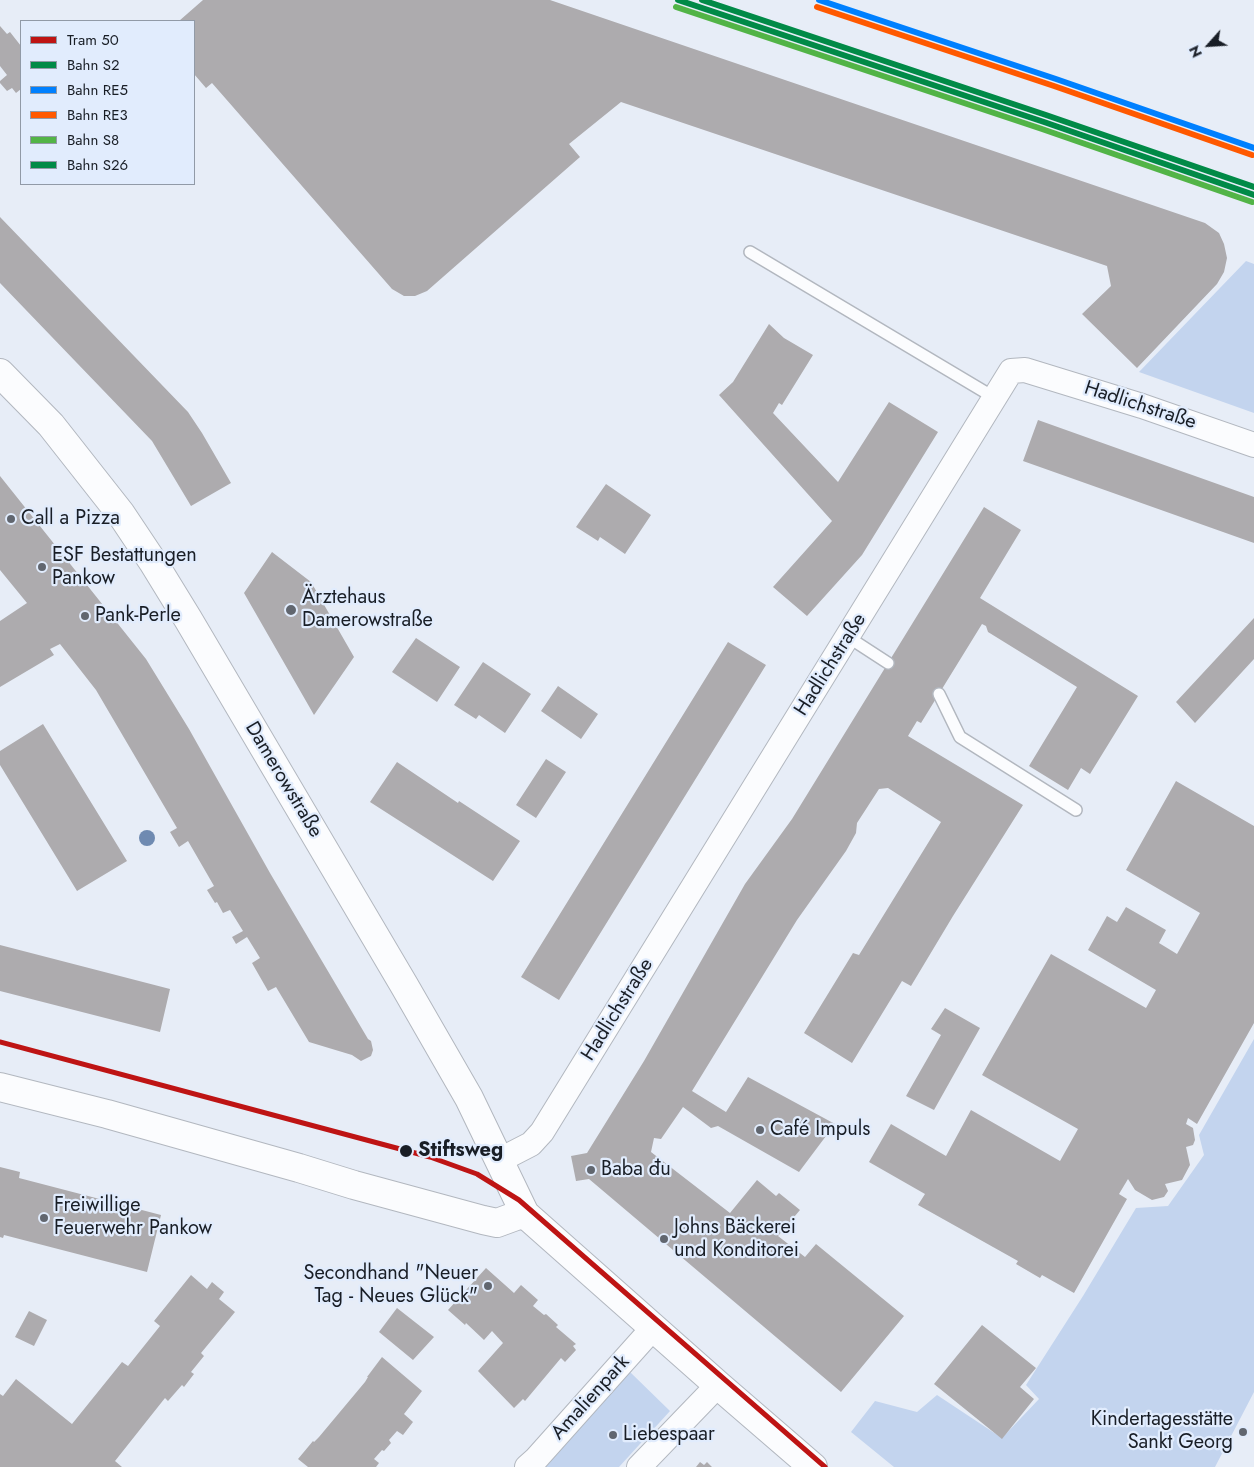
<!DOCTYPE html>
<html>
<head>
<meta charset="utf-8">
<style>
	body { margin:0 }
	#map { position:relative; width:1254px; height:1467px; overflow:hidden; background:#e7edf7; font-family:Jost,sans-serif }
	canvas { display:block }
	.legend { position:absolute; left:20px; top:20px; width:175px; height:165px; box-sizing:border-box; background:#e1ecfd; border:1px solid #919aa7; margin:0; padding:6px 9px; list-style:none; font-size:15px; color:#191e26 }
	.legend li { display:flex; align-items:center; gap:10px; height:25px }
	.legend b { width:25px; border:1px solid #919aa7 }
	.north { position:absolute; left:1184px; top:20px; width:50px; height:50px; -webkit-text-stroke:4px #e1ecfd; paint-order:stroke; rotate:244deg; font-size:14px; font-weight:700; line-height:20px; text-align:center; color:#191e26 }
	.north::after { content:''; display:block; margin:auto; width:18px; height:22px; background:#191e26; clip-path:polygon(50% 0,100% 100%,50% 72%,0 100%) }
</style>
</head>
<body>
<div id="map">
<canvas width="1254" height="1467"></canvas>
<ul class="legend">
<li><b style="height:6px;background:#be1414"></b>Tram 50</li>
<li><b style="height:6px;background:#018a47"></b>Bahn S2</li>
<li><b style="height:6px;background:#0080ff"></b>Bahn RE5</li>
<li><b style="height:6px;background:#ff5900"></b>Bahn RE3</li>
<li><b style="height:6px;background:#52b447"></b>Bahn S8</li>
<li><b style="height:6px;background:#018a47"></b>Bahn S26</li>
</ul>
<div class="north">N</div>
</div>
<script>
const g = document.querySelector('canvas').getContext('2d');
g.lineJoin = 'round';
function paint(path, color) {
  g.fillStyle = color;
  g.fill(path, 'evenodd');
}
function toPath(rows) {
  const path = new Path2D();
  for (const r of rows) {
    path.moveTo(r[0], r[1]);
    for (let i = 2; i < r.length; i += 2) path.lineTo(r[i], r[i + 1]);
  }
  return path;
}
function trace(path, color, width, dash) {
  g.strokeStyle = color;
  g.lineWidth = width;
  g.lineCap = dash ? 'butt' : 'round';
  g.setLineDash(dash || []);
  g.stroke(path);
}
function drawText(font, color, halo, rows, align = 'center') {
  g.font = font + ' Jost,sans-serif';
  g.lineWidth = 4.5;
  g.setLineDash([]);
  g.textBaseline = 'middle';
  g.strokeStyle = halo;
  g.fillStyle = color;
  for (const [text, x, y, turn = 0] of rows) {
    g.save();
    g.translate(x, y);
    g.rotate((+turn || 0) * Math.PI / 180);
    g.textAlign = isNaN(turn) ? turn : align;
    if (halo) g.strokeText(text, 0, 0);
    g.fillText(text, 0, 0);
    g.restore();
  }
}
paint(toPath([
	[1246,261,1254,264,1254,413,1139,372],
	[1254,1039,1254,1392,1215,1467,894,1467,851,1432,875,1401,917,1412,937,1395,1002,1438,1039,1399,1026,1385,1083,1296,1136,1208,1168,1206,1204,1155,1199,1135],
	[630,1372,670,1411,619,1467,544,1467]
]), '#c3d4ee');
paint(toPath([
	[203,0,550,0,1205,223,1219,233,1224,244,1227,258,1224,272,1217,284,1137,368,1082,314,1111,286,1107,266,621,102,569,144,580,157,427,291,415,296,404,296,392,289,212,83,206,88,194,74,194,21,179,21],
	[0,26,7,34,10,32,21,46,21,89,16,93,12,88,7,91,0,83,0,81,7,75,0,66],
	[0,217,188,412,202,433,231,483,191,506,152,441,0,283],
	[769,324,784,338,813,355,782,405,779,403,773,413,838,482,889,402,938,432,862,555,807,616,773,587,832,521,719,395,733,382],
	[1038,420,1254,497,1254,543,1023,461],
	[0,476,146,659,189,729,270,873,368,1039,371,1041,373,1050,371,1056,361,1061,352,1055,309,1042,276,987,268,991,252,963,260,958,247,937,236,944,232,937,243,931,230,910,223,913,217,902,215,903,207,890,214,886,188,841,179,847,170,832,177,828,96,690,60,644,50,649,54,655,0,687,0,621,27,603,0,570],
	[606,484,651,515,625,554,600,537,598,541,576,527],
	[984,507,1021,530,980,598,1138,696,1090,774,1081,768,1068,790,1029,766,1077,687,988,632,986,626,982,624,921,723,917,721,908,736,1023,805,953,916,911,986,902,981,852,1063,804,1033,853,953,859,955,941,822,888,788,879,789,857,823,856,833,846,851,797,920,692,1091,726,1112,748,1077,835,1124,799,1172,718,1126,711,1128,683,1107,661,1139,654,1138,651,1152,730,1213,757,1180,776,1196,779,1193,800,1210,778,1236,805,1257,816,1244,904,1316,841,1392,589,1179,576,1181,571,1156,587,1153,644,1061,745,884,792,819],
	[272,552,311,582,354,657,314,715,244,593],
	[1254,618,1254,659,1195,723,1176,702],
	[416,638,460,667,437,702,392,672],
	[728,642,766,665,559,1000,521,977],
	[483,662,531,694,505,733,479,715,476,719,454,705],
	[558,686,598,714,581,739,541,711],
	[43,724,127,861,77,891,0,765,0,751],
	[546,759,566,772,536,818,516,805],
	[397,762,458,803,459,801,520,841,493,881,370,802],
	[1176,781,1254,826,1254,1023,1197,1124,1188,1118,1186,1124,1193,1128,1195,1140,1193,1145,1186,1147,1190,1165,1182,1180,1165,1184,1168,1191,1164,1197,1152,1200,1135,1190,1128,1179,1119,1194,1127,1199,1074,1293,1042,1275,1040,1278,1016,1264,1018,1261,918,1205,925,1194,869,1162,891,1124,946,1156,971,1110,1060,1161,1078,1129,982,1075,1051,954,1146,1008,1156,990,1088,950,1107,916,1117,922,1126,907,1166,930,1159,943,1177,954,1200,913,1126,870],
	[0,945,170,989,160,1032,0,991],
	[945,1008,980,1028,934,1110,906,1096,941,1035,931,1029],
	[0,1167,20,1172,19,1178,161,1215,147,1272,4,1235,3,1238,0,1237],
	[486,1268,514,1293,521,1285,538,1300,533,1306,544,1315,546,1314,558,1325,556,1327,576,1344,573,1346,576,1350,565,1362,561,1358,525,1401,523,1399,514,1408,478,1371,503,1343,492,1331,484,1340,466,1323,465,1325,448,1310],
	[191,1275,207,1289,212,1282,224,1292,219,1299,235,1312,201,1353,204,1356,191,1372,194,1374,184,1387,182,1385,168,1401,165,1398,115,1461,122,1467,0,1467,0,1394,3,1396,16,1379,72,1424,122,1362,128,1366,160,1326,154,1321],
	[397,1308,434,1337,413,1360,379,1332],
	[29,1311,47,1320,34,1346,15,1337],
	[982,1325,1036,1368,1020,1387,1034,1399,1002,1439,934,1384],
	[382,1357,422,1391,404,1414,413,1422,403,1435,397,1431,389,1440,391,1443,384,1451,382,1450,374,1459,379,1463,376,1467,308,1467,298,1459,313,1441,314,1442,319,1437,365,1382,368,1377,367,1377],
	[700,1462,704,1465,707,1462,712,1467,696,1467]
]), '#adabae');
const service = toPath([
	[750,252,995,398],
	[848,637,888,663],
	[939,694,960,737,1076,810]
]);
const minor = toPath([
	[500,1160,531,1144,542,1132,1011,371,1025,370,1142,406,1254,445],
	[527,1467,536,1459,653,1328],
	[639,1467,718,1385]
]);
const tertiary = toPath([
	[0,1087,107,1114,299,1168,354,1185,483,1220,497,1223,516,1216,525,1214]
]);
const secondary = toPath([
	[0,373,51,425,121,514,153,562,188,619,404,985,469,1098,525,1214,718,1385,813,1467]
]);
trace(service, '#b2b7bf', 14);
trace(minor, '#b2b7bf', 26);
trace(tertiary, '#b2b7bf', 30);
trace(secondary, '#b2b7bf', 30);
trace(service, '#fbfcfe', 11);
trace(minor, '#fbfcfe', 24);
trace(tertiary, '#fbfcfe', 28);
trace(secondary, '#fbfcfe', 28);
trace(toPath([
	[678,0,1044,122,1254,195]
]), '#018a47', 6);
trace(toPath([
	[819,0,1056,79,1254,148]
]), '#0080ff', 6);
trace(toPath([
	[817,7,1054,86,1252,155]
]), '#ff5900', 6);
trace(toPath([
	[676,7,1042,129,1252,202]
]), '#52b447', 6);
trace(toPath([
	[702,0,1046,115,1254,187]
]), '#018a47', 6);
trace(toPath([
	[0,1042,430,1157,477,1174,519,1200,825,1467]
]), '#be1414', 5);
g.fillStyle = '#6f8ab1';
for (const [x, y] of [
	[147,838]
]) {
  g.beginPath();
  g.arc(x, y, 8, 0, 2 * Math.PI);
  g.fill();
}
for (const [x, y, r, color] of [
	[11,519,5,"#61666f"],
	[42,567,5,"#61666f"],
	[291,610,6,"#61666f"],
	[85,616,5,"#61666f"],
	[760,1130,5,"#61666f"],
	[406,1151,7,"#191e26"],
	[591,1170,5,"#61666f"],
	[44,1218,5,"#61666f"],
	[664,1239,5,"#61666f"],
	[488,1286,5,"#61666f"],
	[1243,1432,5,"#61666f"],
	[613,1435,5,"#61666f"]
]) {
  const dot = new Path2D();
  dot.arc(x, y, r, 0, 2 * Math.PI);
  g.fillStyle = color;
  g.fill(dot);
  trace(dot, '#e1ecfd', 2);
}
drawText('20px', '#191e26', '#e1ecfd', [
	["Hadlichstraße",1140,406,18],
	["Hadlichstraße",831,665,-58],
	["Damerowstraße",283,780,59],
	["Hadlichstraße",618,1010,-58],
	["Amalienpark",591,1398,-48]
]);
drawText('20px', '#191e26', '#e1ecfd', [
	["Call a Pizza",21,519],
	["ESF Bestattungen",52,556],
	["Pankow",52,579],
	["Ärztehaus",302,598],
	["Damerowstraße",302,621],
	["Pank-Perle",95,616],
	["Café Impuls",770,1130],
	["Baba đu",601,1170],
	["Freiwillige",54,1206],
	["Feuerwehr Pankow",54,1229],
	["Johns Bäckerei",674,1228],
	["und Konditorei",674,1251],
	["Secondhand \"Neuer",478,1274,"right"],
	["Tag - Neues Glück\"",478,1297,"right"],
	["Kindertagesstätte",1233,1420,"right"],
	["Sankt Georg",1233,1443,"right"],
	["Liebespaar",623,1435]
], 'left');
drawText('bold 20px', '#191e26', '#e1ecfd', [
	["Stiftsweg",418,1151]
], 'left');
</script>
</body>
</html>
